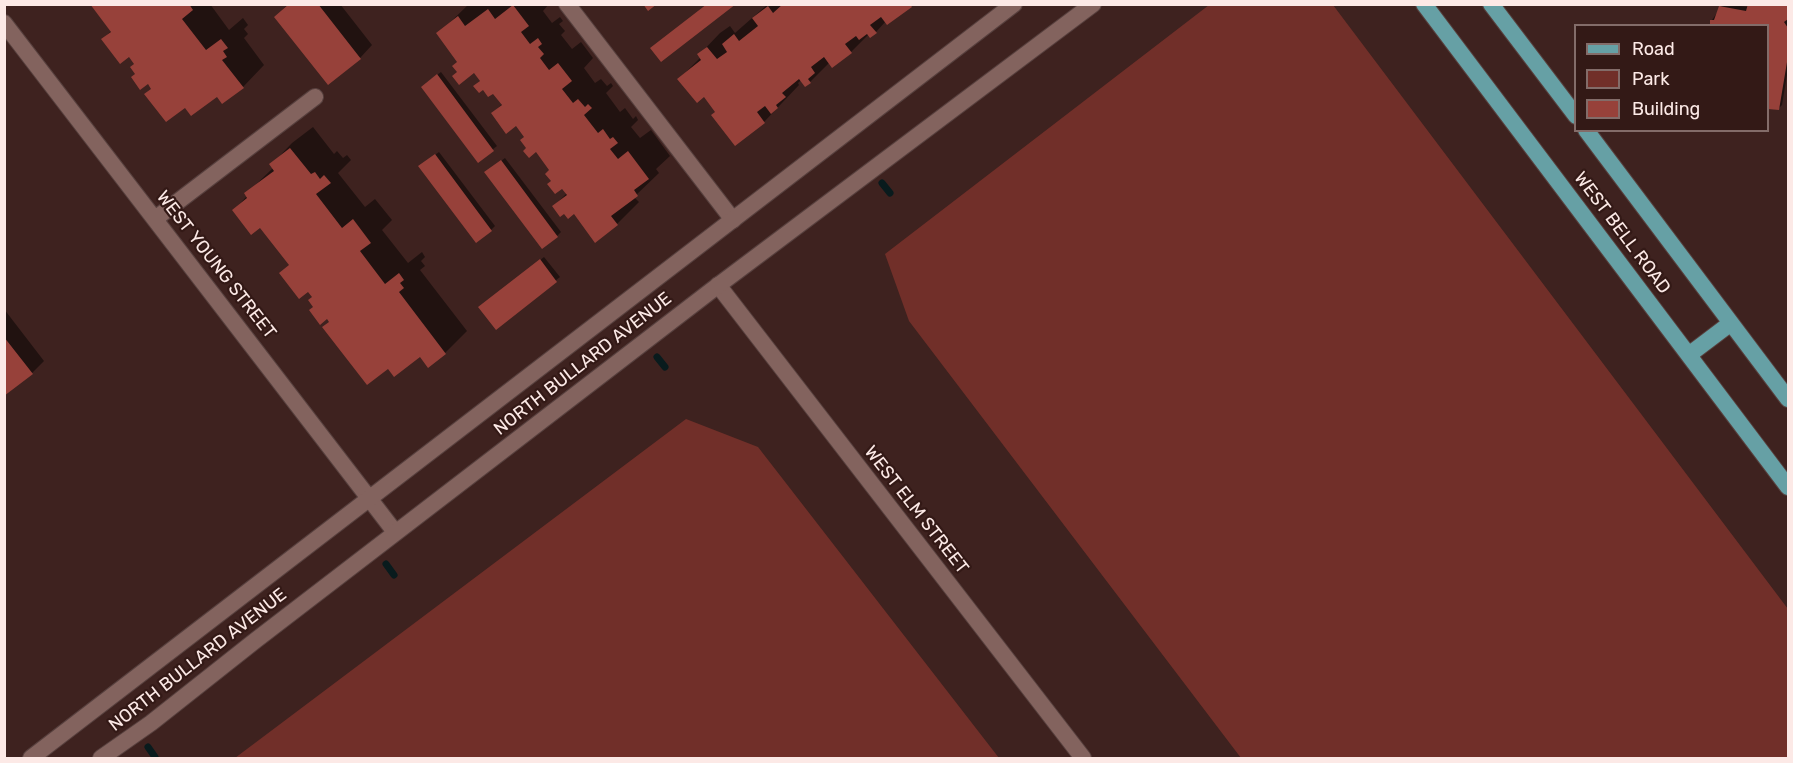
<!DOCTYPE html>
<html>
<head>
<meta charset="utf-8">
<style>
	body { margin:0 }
	#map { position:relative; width:1793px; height:763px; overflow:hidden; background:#3e221f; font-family:Rubik,sans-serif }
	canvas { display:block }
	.frame { position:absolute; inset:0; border:6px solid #fce9e6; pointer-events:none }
	.legend { position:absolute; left:1574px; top:24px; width:195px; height:108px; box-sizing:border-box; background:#331916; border:2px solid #836c69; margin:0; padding:8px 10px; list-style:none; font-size:18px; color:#fce9e6 }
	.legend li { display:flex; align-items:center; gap:12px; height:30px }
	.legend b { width:30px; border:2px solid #836c69 }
</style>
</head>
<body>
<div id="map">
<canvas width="1793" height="763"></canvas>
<div class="frame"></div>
<ul class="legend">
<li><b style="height:8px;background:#66a0a5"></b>Road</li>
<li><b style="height:16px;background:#712f29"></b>Park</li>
<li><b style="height:16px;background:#97413a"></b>Building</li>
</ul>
</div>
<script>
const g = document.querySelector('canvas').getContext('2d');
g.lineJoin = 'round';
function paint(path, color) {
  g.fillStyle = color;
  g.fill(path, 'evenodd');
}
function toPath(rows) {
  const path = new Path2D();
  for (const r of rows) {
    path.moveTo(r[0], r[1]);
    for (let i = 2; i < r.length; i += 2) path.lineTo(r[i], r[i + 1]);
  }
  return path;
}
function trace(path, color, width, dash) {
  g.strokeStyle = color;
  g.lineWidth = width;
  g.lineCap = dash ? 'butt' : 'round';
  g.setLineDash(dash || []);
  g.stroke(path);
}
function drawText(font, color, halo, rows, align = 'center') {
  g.font = font + ' Rubik,sans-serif';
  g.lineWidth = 4.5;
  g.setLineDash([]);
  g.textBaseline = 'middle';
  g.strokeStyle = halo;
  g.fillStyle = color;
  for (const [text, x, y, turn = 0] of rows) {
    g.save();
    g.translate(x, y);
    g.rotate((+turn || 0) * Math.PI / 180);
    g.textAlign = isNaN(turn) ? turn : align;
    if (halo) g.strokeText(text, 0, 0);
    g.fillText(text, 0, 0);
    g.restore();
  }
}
paint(toPath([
	[1209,5,1333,5,1788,609,1788,758,1241,758,909,321,885,254],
	[686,419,758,447,999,758,235,758]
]), '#712f29');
paint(toPath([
	[92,4,210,4,229,30,243,18,248,25,244,29,248,34,244,38,264,65,243,87,185,106,153,88,136,74,136,64,129,55,103,39,112,30],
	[288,4,340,4,372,45,360,58,276,17],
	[469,4,549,4,543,11,552,23,560,17,563,21,559,24,565,31,561,35,572,49,581,42,593,58,584,68,595,83,601,79,607,86,611,83,613,86,606,93,620,112,625,108,633,119,636,116,638,120,631,127,640,138,651,130,670,156,656,169,659,173,634,197,639,202,617,224,554,206,567,193,552,181,551,170,536,150,528,148,526,136,516,124,493,113,502,104,493,92,475,86,481,80,474,71,459,61,438,34],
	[768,4,912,4,888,23,886,21,876,32,869,34,851,52,830,62,810,82,801,80,798,83,799,85,764,122,735,144,716,111,704,95,679,79,701,57,699,55,720,33,730,26,735,33],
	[1723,4,1749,7,1749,4,1788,4,1788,69,1782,105,1778,109,1768,107,1768,26,1712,20],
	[441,72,497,146,478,161,426,83],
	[313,127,334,154,337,151,343,158,347,155,351,160,338,173,365,207,375,199,392,220,382,230,408,263,422,252,425,257,421,261,425,266,420,270,467,331,445,353,420,355,388,367,314,307,314,297,260,226,234,210,247,196,246,194,273,168,271,165,292,143],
	[439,152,495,226,491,230,424,163],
	[505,158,561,232,557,236,490,169],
	[544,257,560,277,496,328,484,304],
	[4,309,44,361,32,373,4,394]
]), '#0007');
trace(toPath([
	[882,183,890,193],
	[657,357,665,367],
	[386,564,394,575],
	[148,747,155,757]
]), '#091b1d', 7);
paint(toPath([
	[90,4,189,4,193,10,182,19,206,50,221,39,228,48,223,51,227,57,222,60,244,88,222,104,217,97,191,116,185,108,166,122,144,94,151,89,148,84,140,90,131,77,135,74,130,67,134,64,129,57,120,64,101,39,111,32],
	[289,4,318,4,361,59,328,85,274,17],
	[643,4,657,4,648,11],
	[707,4,736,4,661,62,650,48],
	[783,4,910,4,912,7,887,25,881,17,870,25,877,33,870,38,867,34,859,40,856,36,845,44,852,53,832,68,824,57,811,67,815,73,808,79,811,83,805,87,799,79,782,93,786,97,776,105,778,108,771,114,765,106,757,112,765,123,735,146,711,115,715,112,704,97,697,103,677,79,701,60,697,54,707,47,717,59,727,52,722,44,734,34,739,41,758,26,752,18,768,6,773,13],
	[1748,4,1788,4,1788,19,1784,22,1788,28,1788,56,1779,110,1768,109,1768,26,1710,26,1710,20,1714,20,1719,6,1746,11],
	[513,5,529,26,521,32,530,44,538,38,542,44,538,47,544,54,540,58,549,70,558,63,572,81,562,89,573,103,578,99,585,107,588,104,592,108,584,115,598,133,603,129,610,139,613,137,618,143,610,149,618,159,628,151,649,179,634,190,638,196,611,216,618,225,595,243,574,214,568,219,564,214,560,217,552,206,567,195,562,189,555,194,547,184,551,181,545,174,549,170,536,152,529,158,523,151,526,148,520,140,524,137,516,126,506,134,491,113,502,105,493,94,488,97,483,90,479,93,473,86,480,81,474,73,459,85,452,76,457,72,452,66,457,62,436,33,458,16,465,26,488,9,495,19],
	[437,74,494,151,478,163,421,87],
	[290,148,311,174,315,172,320,179,324,175,331,183,316,194,342,228,353,219,371,243,360,251,385,284,399,273,404,280,400,283,404,288,399,292,446,354,428,368,420,357,394,377,388,369,367,385,322,327,329,322,327,319,320,325,309,310,313,307,308,300,312,297,308,292,299,299,279,273,289,265,260,228,251,235,232,210,247,198,244,193,274,171,269,164],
	[435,154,492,231,476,243,418,166],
	[501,160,558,237,542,249,484,172],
	[540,259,557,282,496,330,478,307],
	[4,337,33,374,4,396]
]), '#97413a');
const minor = toPath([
	[567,4,733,220],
	[4,23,395,532],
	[155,219,315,97],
	[718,285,1083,758]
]);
const secondary = toPath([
	[31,758,1014,4],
	[101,758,151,723,256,640,712,290,1093,4]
]);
const primary = toPath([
	[1424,4,1788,487],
	[1491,4,1576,116],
	[1586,130,1788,399],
	[1690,354,1731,323]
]);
trace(minor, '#57403e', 18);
trace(secondary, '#57403e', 18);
trace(primary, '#57403e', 18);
trace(minor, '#83635e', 16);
trace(secondary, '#83635e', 16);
trace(primary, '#66a0a5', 16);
drawText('18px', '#fce9e6', '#331916', [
	["WEST BELL ROAD",1622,233,53],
	["WEST YOUNG STREET",216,265,52],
	["NORTH BULLARD AVENUE",583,364,-38],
	["WEST ELM STREET",916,510,52],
	["NORTH BULLARD AVENUE",198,660,-38]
]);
</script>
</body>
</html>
